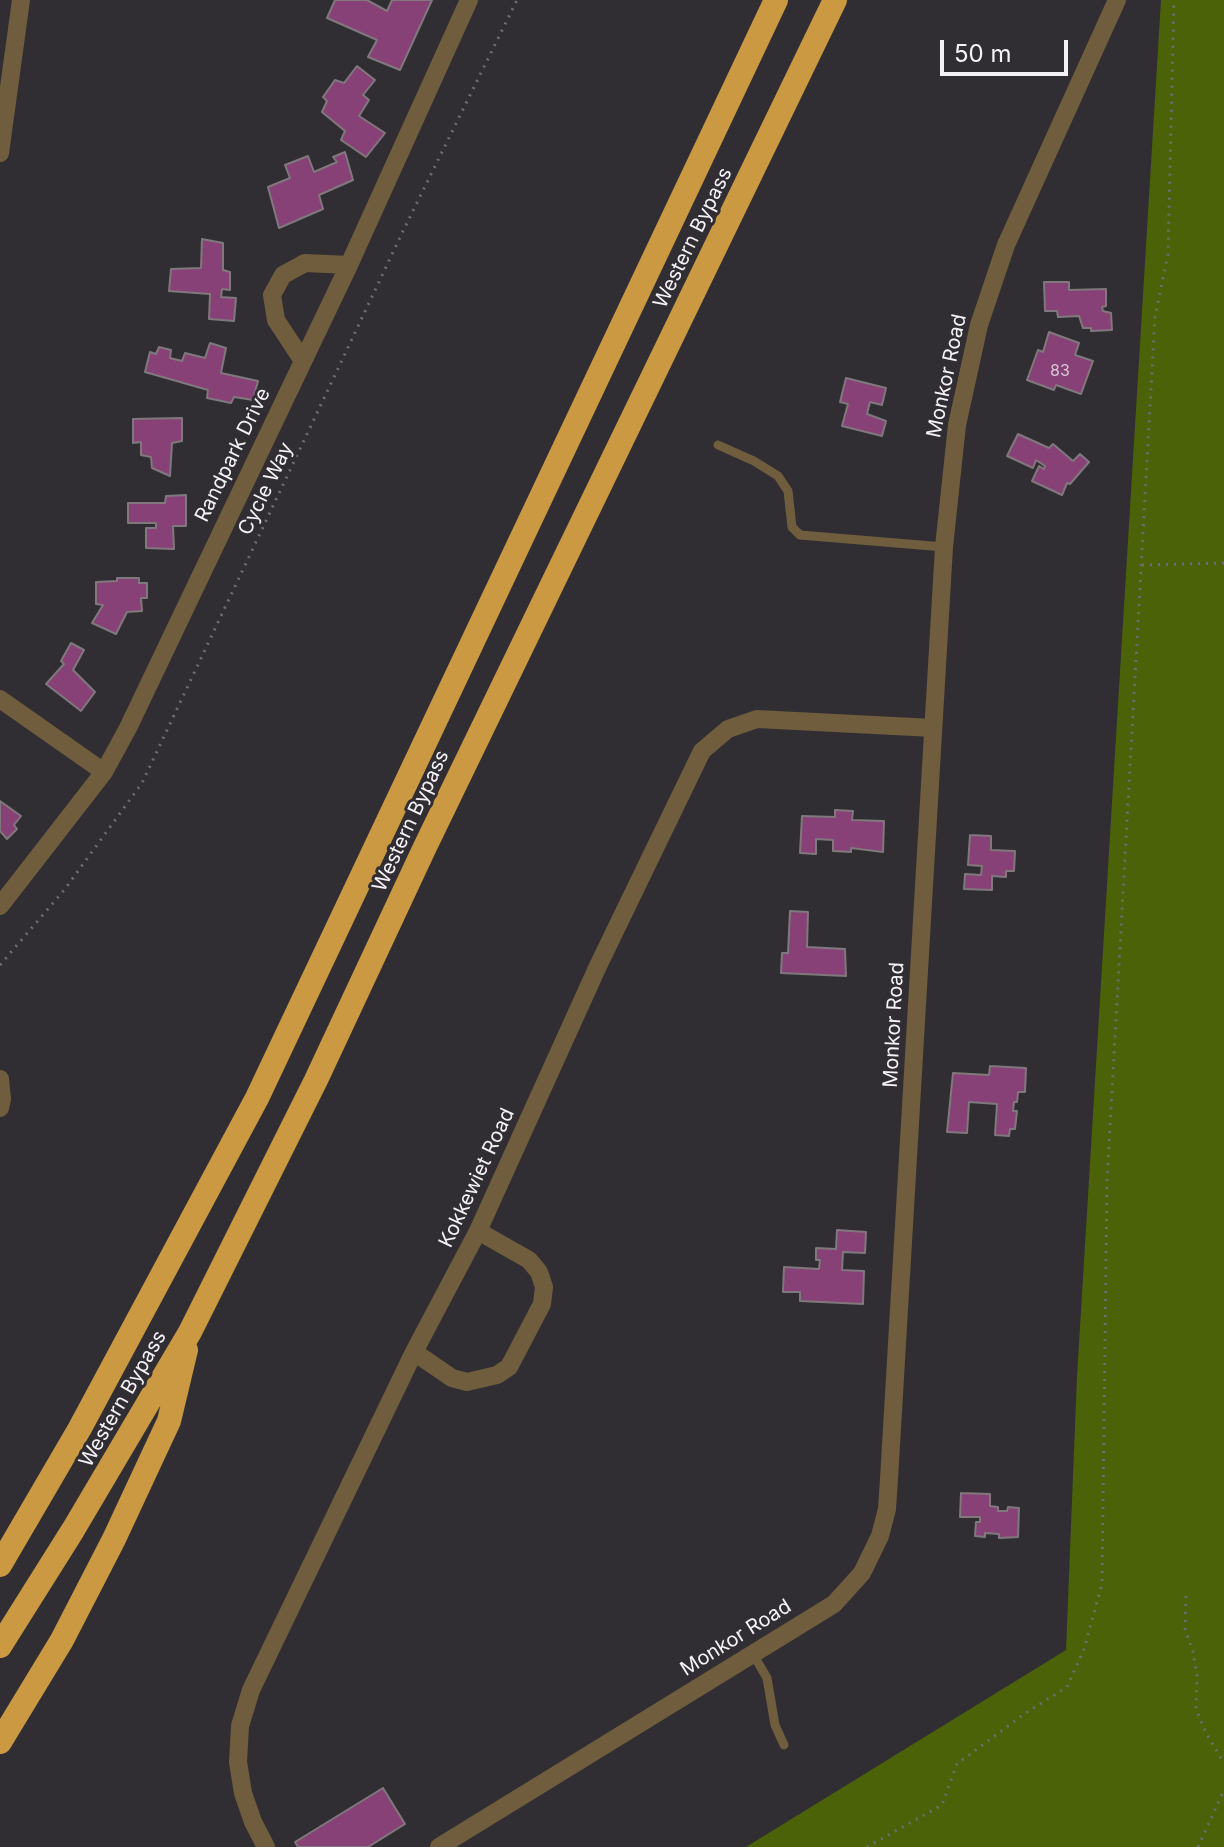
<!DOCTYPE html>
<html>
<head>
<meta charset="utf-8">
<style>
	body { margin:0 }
	#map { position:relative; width:1224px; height:1847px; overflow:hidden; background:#312e33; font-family:Inter,sans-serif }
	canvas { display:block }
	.scale { position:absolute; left:940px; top:40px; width:128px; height:36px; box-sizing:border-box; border:4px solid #f4f2f6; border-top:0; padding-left:10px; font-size:24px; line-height:28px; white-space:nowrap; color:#f4f2f6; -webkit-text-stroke:6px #312e33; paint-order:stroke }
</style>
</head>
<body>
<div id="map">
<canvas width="1224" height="1847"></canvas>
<div class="scale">50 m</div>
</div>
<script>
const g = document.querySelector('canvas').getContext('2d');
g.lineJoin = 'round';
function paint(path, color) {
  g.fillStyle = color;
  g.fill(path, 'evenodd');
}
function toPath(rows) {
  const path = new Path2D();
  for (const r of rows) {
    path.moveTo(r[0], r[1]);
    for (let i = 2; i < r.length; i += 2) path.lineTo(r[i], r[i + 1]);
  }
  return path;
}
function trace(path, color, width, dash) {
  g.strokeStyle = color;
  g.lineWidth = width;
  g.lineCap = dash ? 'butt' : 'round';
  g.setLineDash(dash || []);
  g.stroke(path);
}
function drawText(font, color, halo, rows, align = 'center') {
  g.font = font + ' Inter,sans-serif';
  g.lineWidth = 6;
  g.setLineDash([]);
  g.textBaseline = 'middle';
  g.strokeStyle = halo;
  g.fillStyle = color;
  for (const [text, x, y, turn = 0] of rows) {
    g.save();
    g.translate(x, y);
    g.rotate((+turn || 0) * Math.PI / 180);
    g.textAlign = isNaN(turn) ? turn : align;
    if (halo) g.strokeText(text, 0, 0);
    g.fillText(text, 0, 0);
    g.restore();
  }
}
paint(toPath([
	[1161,0,1224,0,1224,1847,746,1847,1066,1650,1077,1376]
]), '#4b6208');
const building = toPath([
	[335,0,367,0,387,11,392,0,432,0,400,70,368,57,377,40,327,18,335,0],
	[357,66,375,80,363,95,369,100,359,116,385,133,366,157,341,140,345,131,322,112,327,101,323,97,335,80,344,83,357,66],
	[345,152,353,180,319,195,323,209,279,228,268,187,290,178,285,165,308,156,314,172,337,162,333,157,345,152],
	[202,239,223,243,223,270,230,272,230,290,222,289,221,297,236,298,234,321,209,319,210,294,169,291,171,269,201,268,202,239],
	[1044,282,1069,282,1069,290,1106,289,1106,306,1102,307,1103,311,1111,313,1112,330,1091,331,1091,328,1083,328,1079,316,1058,317,1057,311,1045,311,1044,282],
	[1049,332,1079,343,1075,355,1093,361,1081,394,1056,385,1054,390,1027,380,1038,350,1043,352,1049,332],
	[210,343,226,348,221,373,258,381,253,400,234,397,231,403,207,398,208,390,145,372,150,352,156,354,159,347,171,350,170,358,182,361,185,353,205,358,210,343],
	[846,378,886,388,882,405,870,402,867,414,886,421,882,436,842,426,848,404,840,402,846,378],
	[182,418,182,441,172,443,170,476,152,468,151,457,141,455,141,442,133,443,133,419,182,418],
	[1018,434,1049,448,1053,444,1073,461,1080,454,1089,462,1070,484,1067,483,1062,495,1032,481,1039,466,1044,469,1045,466,1036,460,1033,468,1007,456,1018,434],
	[186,495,186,526,173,526,174,549,146,548,146,528,156,528,156,523,128,523,128,503,165,503,166,496,186,495],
	[117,578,139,578,139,583,147,583,147,598,141,598,142,611,127,612,116,634,92,623,103,605,96,604,96,582,117,581,117,578],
	[71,643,84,650,73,670,95,692,81,711,46,684,64,664,61,661,71,643],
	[0,801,21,816,14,825,17,829,7,839,0,831,0,801],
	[835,810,853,811,852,820,884,821,883,852,851,848,851,852,833,851,833,840,816,839,816,854,800,853,802,816,835,817,835,810],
	[970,835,991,836,991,850,1015,851,1014,871,1006,871,1006,877,992,876,992,890,964,889,965,874,981,875,982,866,968,865,970,835],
	[790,911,808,912,807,947,845,949,846,976,781,973,782,953,788,953,790,911],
	[990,1066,1026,1068,1025,1092,1018,1092,1017,1102,1014,1102,1013,1111,1017,1111,1015,1129,1010,1129,1009,1136,995,1135,997,1104,969,1102,967,1133,947,1132,953,1073,989,1075,990,1066],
	[837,1230,866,1232,865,1253,843,1252,842,1270,864,1271,863,1304,800,1301,800,1292,783,1292,784,1267,819,1269,820,1260,816,1260,816,1248,836,1249,837,1230],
	[961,1493,990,1494,990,1506,998,1507,998,1511,1007,1511,1008,1507,1019,1508,1018,1537,999,1538,999,1534,985,1533,985,1537,975,1536,976,1522,980,1522,980,1517,960,1517,961,1493],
	[383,1788,405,1824,368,1847,298,1847,295,1842,383,1788]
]);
paint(building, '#884176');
trace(building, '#7f787d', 2);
trace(toPath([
	[1142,565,1224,563],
	[0,965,65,889,142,783,404,229,517,0],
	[1186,1596,1185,1629,1193,1652,1197,1676,1196,1709,1206,1733,1224,1763],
	[867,1847,942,1805,957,1764,1024,1714,1067,1687,1084,1649,1102,1584,1107,1181,1155,317,1168,254,1174,0],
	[1198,1847,1224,1790]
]), '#6f6d71', 3, [2, 6]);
trace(toPath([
	[718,445,754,461,778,476,788,491,792,527,800,535,944,547],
	[753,1654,767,1678,775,1725,784,1745]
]), '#705d3d', 9);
trace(toPath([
	[0,153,21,0],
	[303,361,276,320,272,295,283,275,305,263,349,265],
	[0,699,104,772],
	[0,906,104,772,128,728,349,265,469,0],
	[0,1079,2,1099,0,1108],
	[414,1352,452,1378,467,1382,497,1375,509,1367,542,1304,544,1287,539,1272,529,1260,478,1231],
	[266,1847,253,1822,243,1793,238,1762,240,1726,251,1690,414,1352,478,1231,598,966,702,751,728,729,757,719,933,728],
	[439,1847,834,1604,862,1573,880,1536,887,1509,889,1479,944,547,957,425,979,325,1006,245,1117,0]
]), '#705d3d', 18);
trace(toPath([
	[0,1565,80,1428,257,1098,776,0],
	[0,1646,73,1530,190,1332,316,1080,424,849,835,0],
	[0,1742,62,1640,114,1539,169,1421,186,1350]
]), '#ca9942', 24);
drawText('16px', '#d9c6d6', null, [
	["83",1060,371]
]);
drawText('20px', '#f4f2f6', '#312e33', [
	["Western Bypass",693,238,-64],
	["Monkor Road",947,376,-78],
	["Randpark Drive",233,455,-64],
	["Cycle Way",266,489,-64],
	["Western Bypass",411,821,-65],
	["Monkor Road",894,1025,-87],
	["Kokkewiet Road",477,1178,-65],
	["Western Bypass",123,1399,-60],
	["Monkor Road",736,1638,-32]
]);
</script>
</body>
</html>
